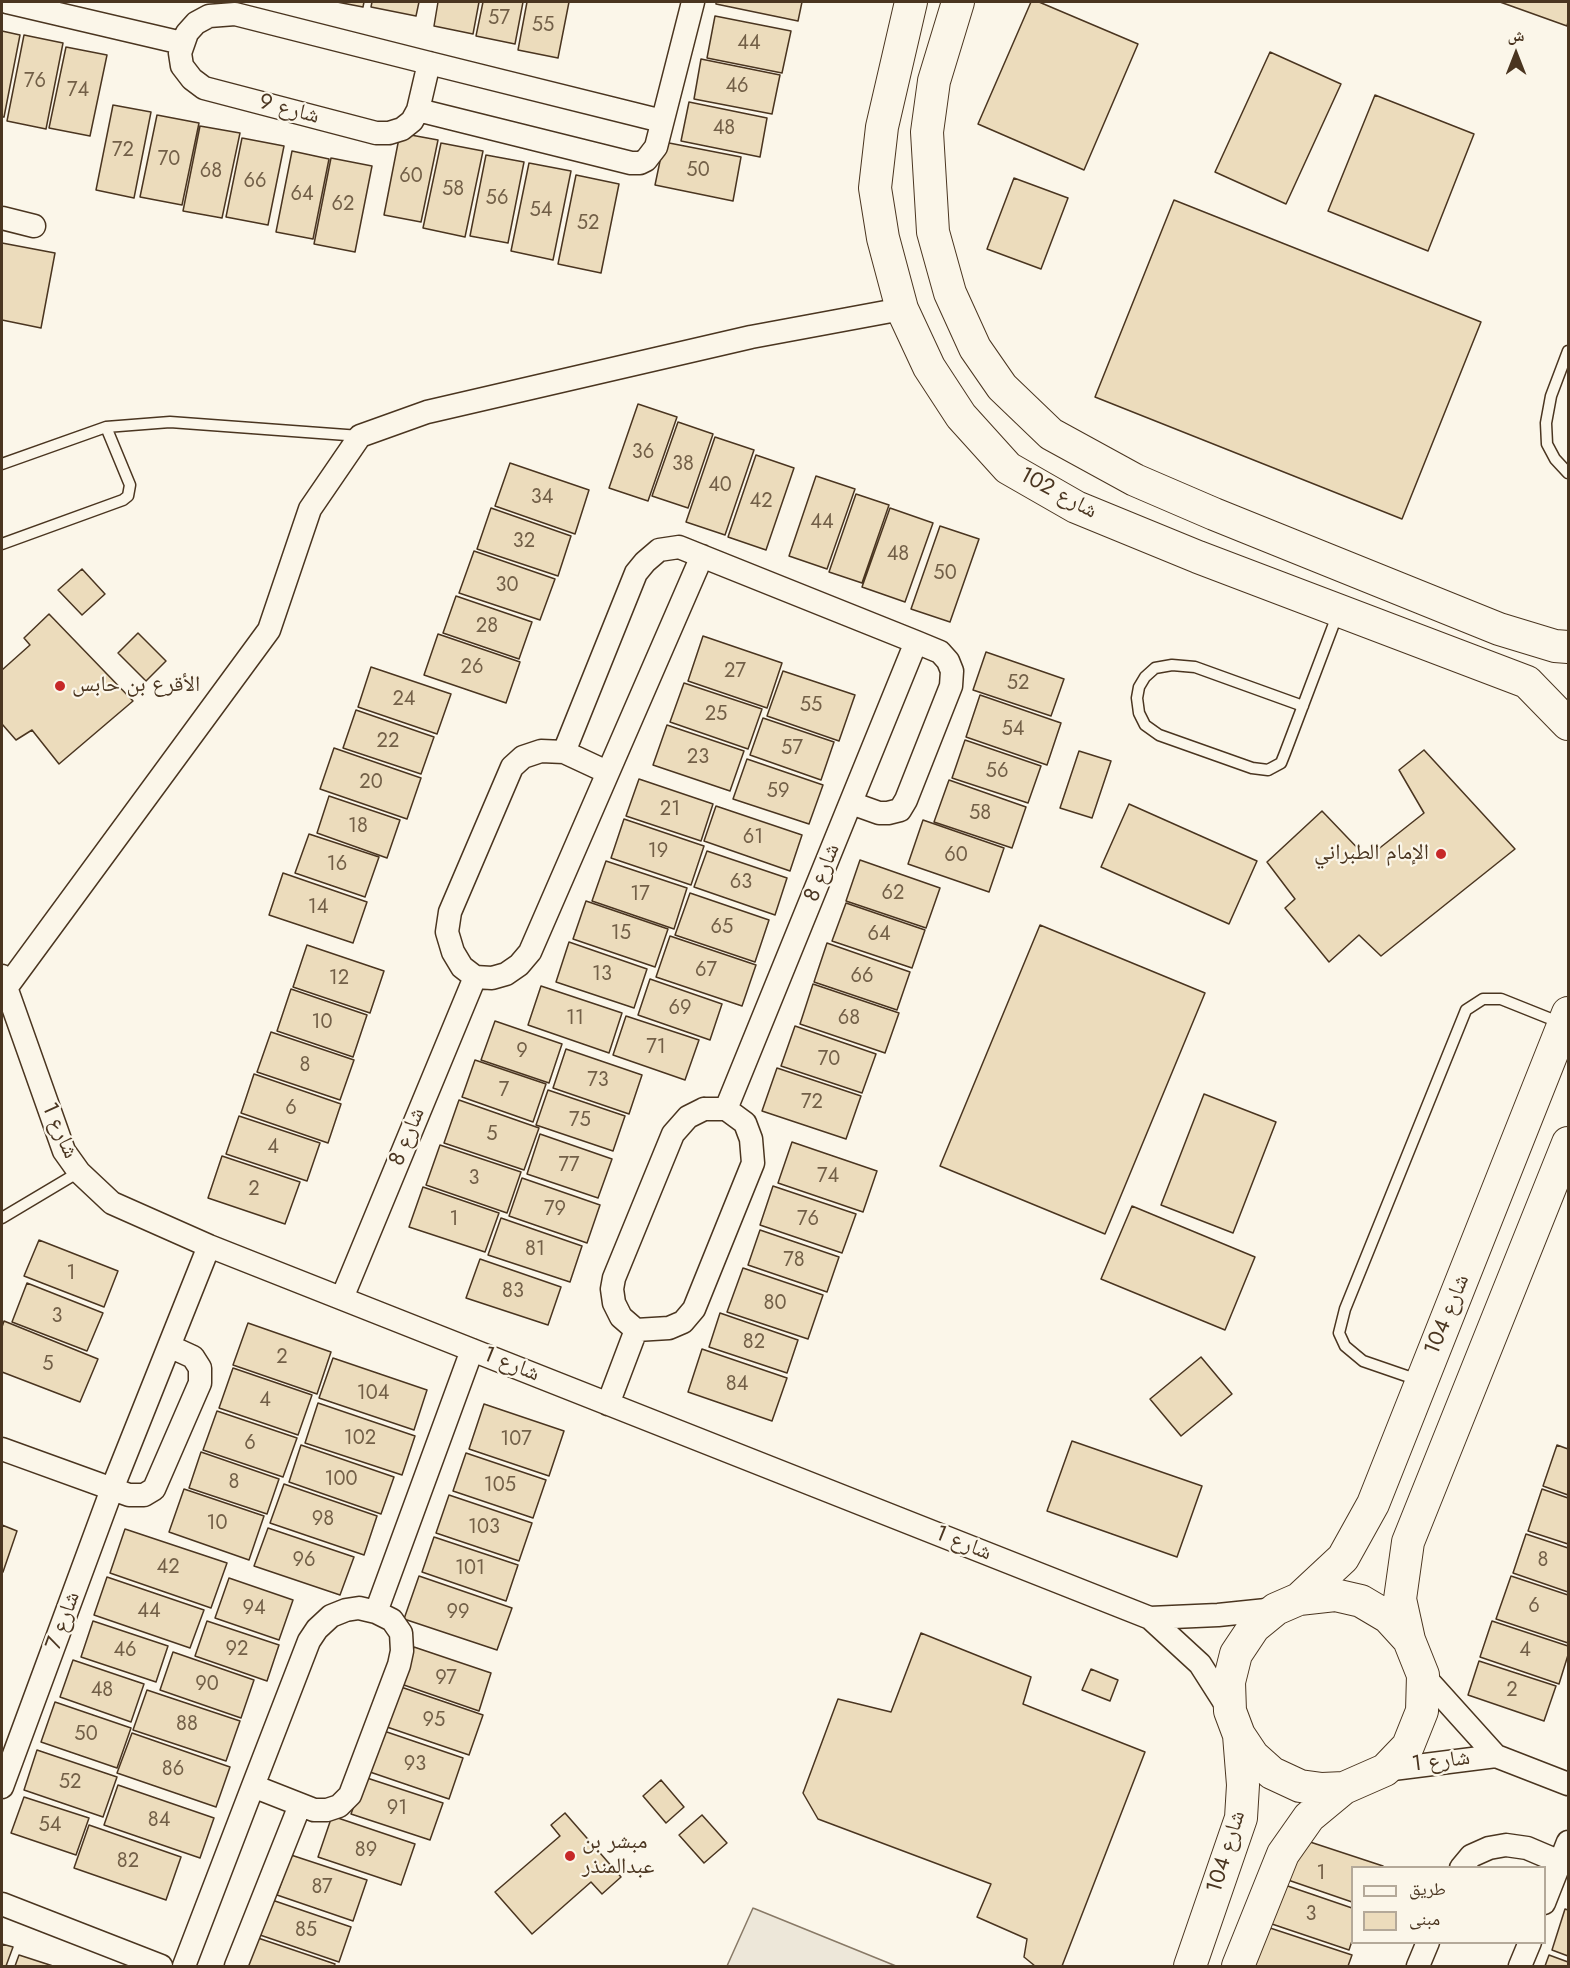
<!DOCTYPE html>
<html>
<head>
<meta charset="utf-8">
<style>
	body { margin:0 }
	#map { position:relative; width:1570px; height:1968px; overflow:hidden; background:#fbf6e9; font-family:Jost,"Noto Naskh Arabic",sans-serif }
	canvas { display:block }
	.frame { position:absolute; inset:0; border:3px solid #4a3520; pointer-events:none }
	.legend { position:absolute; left:1351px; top:1866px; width:195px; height:78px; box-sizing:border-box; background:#fbf6e9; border:2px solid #b4a999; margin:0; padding:8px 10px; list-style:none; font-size:18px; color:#4a3520 }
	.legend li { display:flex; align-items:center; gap:12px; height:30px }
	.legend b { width:30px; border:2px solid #b4a999 }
	.north { position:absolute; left:1486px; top:24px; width:60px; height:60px; -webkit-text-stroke:4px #fbf6e9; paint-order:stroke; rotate:0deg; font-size:16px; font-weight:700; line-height:24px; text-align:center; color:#4a3520 }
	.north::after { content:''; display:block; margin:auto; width:21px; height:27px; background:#4a3520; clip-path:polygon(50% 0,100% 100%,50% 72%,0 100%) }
</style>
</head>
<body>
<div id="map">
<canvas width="1570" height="1968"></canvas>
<div class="frame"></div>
<ul class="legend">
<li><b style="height:8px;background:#fbf6e9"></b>طريق</li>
<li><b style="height:16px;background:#ecdcbc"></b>مبنى</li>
</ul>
<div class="north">ش</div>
</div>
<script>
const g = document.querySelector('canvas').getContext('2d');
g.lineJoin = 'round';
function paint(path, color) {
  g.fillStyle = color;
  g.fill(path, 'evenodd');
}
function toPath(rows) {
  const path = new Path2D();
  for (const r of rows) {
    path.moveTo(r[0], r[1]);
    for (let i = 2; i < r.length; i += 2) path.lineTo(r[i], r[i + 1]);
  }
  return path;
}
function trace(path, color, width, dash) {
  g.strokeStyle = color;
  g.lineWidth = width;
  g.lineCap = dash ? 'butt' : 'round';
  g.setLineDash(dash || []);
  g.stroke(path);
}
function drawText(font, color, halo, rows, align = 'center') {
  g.font = font + ' Jost,"Noto Naskh Arabic",sans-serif';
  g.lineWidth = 4.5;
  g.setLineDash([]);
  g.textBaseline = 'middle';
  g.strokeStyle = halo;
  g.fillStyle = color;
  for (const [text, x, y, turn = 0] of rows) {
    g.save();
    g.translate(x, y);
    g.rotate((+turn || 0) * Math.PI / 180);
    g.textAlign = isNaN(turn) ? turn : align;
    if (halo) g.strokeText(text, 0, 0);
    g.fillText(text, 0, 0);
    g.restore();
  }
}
const parking = toPath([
	[753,1908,896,1966,727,1966,753,1908]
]);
paint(parking, '#ede7d9');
trace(parking, '#887966', 1.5);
const building = toPath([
	[337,2,364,2,363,7,337,2],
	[372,2,419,2,416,16,371,7,372,2],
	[438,2,479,2,473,34,434,26,438,2],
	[483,2,523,2,515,44,476,36,483,2],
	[527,2,569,2,558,58,518,50,527,2],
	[716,2,802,2,798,21,716,4,716,2],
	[1031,2,1039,2,1138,44,1084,170,978,124,1031,2],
	[1500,2,1568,2,1568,22,1567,26,1500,2],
	[715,16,791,31,782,73,707,58,715,16],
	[2,31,20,35,4,117,2,117,2,31],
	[24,35,63,43,46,129,7,121,24,35],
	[66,47,107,55,90,136,49,128,66,47],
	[1270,52,1341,84,1286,204,1215,172,1270,52],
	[701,59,780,75,772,114,694,99,701,59],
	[1375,95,1474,134,1428,251,1328,211,1375,95],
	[689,102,767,118,760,157,681,141,689,102],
	[113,105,151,112,134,198,96,190,113,105],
	[157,115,199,123,182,205,140,197,157,115],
	[200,126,240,133,222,218,183,211,200,126],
	[400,133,438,140,421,222,384,215,400,133],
	[242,138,284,146,268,225,226,217,242,138],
	[664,142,741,157,733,201,655,185,664,142],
	[441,143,483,151,465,237,423,228,441,143],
	[292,151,329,159,313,239,276,232,292,151],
	[486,155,524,162,508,243,470,236,486,155],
	[331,158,372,166,355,252,314,244,331,158],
	[529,163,571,171,553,260,511,251,529,163],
	[576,175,619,184,601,273,558,264,576,175],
	[1014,178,1068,198,1041,269,987,249,1014,178],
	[1174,200,1481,322,1402,519,1095,397,1174,200],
	[2,243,55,253,41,328,2,320,2,243],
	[638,404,677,417,648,501,609,488,638,404],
	[678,422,713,434,688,508,652,496,678,422],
	[715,437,754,450,725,535,686,522,715,437],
	[756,455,794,468,766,550,728,537,756,455],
	[510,463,589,490,575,534,495,506,510,463],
	[816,476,855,489,827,569,789,556,816,476],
	[856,494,889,505,862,583,829,572,856,494],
	[491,508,571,536,558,576,477,549,491,508],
	[890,508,933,523,905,602,862,587,890,508],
	[940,526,979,539,950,622,911,609,940,526],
	[474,551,555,579,540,620,459,593,474,551],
	[82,569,105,594,82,615,58,590,82,569],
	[456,596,532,622,519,659,443,633,456,596],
	[49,614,133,701,59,764,32,730,16,740,2,724,2,670,30,645,24,638,49,614],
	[138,633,166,661,146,681,118,653,138,633],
	[438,634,520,662,506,703,424,675,438,634],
	[703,636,782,663,767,708,688,681,703,636],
	[986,652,1064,679,1051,716,973,690,986,652],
	[371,667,451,694,437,734,358,707,371,667],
	[783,671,855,695,839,741,767,716,783,671],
	[684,683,762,709,748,749,670,722,684,683],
	[980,695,1061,723,1047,765,966,737,980,695],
	[356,710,434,737,421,774,343,748,356,710],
	[763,718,834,742,821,780,750,755,763,718],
	[667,725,744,751,730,791,653,765,667,725],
	[965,740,1041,766,1028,803,952,778,965,740],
	[334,748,421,778,407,819,320,789,334,748],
	[1424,750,1515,849,1381,956,1359,935,1329,962,1285,908,1295,899,1267,862,1322,811,1367,858,1424,813,1399,770,1424,750],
	[1079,751,1111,761,1092,818,1060,808,1079,751],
	[747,759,823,785,809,824,733,799,747,759],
	[639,779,713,804,701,841,626,816,639,779],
	[949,780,1026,807,1012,848,934,822,949,780],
	[329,796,400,820,387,858,317,833,329,796],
	[1129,804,1257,861,1229,924,1101,867,1129,804],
	[716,806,802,835,790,871,704,841,716,806],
	[624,819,704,846,691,885,611,858,624,819],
	[923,820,1004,848,989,892,908,864,923,820],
	[309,834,379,857,365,897,295,873,309,834],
	[707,851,787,878,775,915,694,887,707,851],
	[860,860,940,888,926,928,846,901,860,860],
	[606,861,687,888,674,929,592,901,606,861],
	[283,873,367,902,353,943,269,915,283,873],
	[690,893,769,920,755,962,675,935,690,893],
	[586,901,668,929,655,967,573,939,586,901],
	[846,903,925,930,912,968,832,941,846,903],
	[1040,925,1205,993,1105,1234,940,1166,1040,925],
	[670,936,756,965,742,1006,656,977,670,936],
	[569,942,647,969,634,1008,556,982,569,942],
	[827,943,910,972,897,1010,814,982,827,943],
	[307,945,384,971,370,1013,293,987,307,945],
	[650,979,722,1004,710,1040,638,1015,650,979],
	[813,984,899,1013,885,1053,800,1024,813,984],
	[541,986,622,1013,609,1053,528,1025,541,986],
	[291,989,367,1015,353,1057,277,1031,291,989],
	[626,1016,699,1040,685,1080,613,1055,626,1016],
	[495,1021,562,1044,549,1083,481,1060,495,1021],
	[795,1026,876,1054,862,1093,781,1066,795,1026],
	[271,1032,354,1060,340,1100,257,1072,271,1032],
	[566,1049,642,1075,629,1114,553,1088,566,1049],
	[475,1060,546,1084,533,1122,462,1097,475,1060],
	[777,1068,861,1096,846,1139,762,1111,777,1068],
	[254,1074,341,1104,328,1143,241,1113,254,1074],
	[548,1090,625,1116,613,1151,536,1125,548,1090],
	[1204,1094,1276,1122,1233,1233,1161,1205,1204,1094],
	[459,1100,539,1128,524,1170,444,1143,459,1100],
	[239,1116,320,1143,307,1181,226,1154,239,1116],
	[540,1134,612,1159,598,1198,527,1174,540,1134],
	[792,1142,877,1171,863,1212,778,1183,792,1142],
	[440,1145,521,1172,507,1213,426,1185,440,1145],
	[222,1156,300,1182,285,1224,208,1198,222,1156],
	[522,1178,600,1205,587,1243,509,1216,522,1178],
	[773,1186,856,1214,842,1253,760,1225,773,1186],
	[423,1187,499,1213,485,1252,409,1227,423,1187],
	[1132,1206,1255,1257,1225,1330,1101,1279,1132,1206],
	[501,1218,582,1246,570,1282,488,1255,501,1218],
	[760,1230,839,1257,827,1292,748,1265,760,1230],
	[39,1240,118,1271,104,1307,24,1276,39,1240],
	[480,1259,561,1287,548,1325,466,1298,480,1259],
	[743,1268,823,1295,808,1339,727,1312,743,1268],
	[27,1283,103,1313,87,1351,12,1322,27,1283],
	[720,1313,798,1340,787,1373,709,1347,720,1313],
	[4,1321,98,1359,80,1402,2,1372,2,1327,4,1321],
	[248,1323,331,1352,317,1394,233,1365,248,1323],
	[702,1349,787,1378,772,1421,688,1392,702,1349],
	[1201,1357,1232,1394,1181,1436,1150,1399,1201,1357],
	[333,1358,427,1390,414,1430,319,1398,333,1358],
	[233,1368,312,1395,298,1435,219,1408,233,1368],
	[318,1403,415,1436,402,1475,305,1443,318,1403],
	[484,1404,564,1431,549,1476,469,1449,484,1404],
	[217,1411,297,1438,283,1477,203,1450,217,1411],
	[1072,1441,1202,1486,1177,1557,1047,1511,1072,1441],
	[301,1445,394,1477,381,1514,289,1482,301,1445],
	[1557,1445,1568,1449,1568,1495,1543,1486,1557,1445],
	[201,1452,279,1479,267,1514,189,1488,201,1452],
	[466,1453,546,1480,533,1518,453,1491,466,1453],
	[284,1484,377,1516,364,1555,270,1523,284,1484],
	[184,1489,264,1516,249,1560,169,1532,184,1489],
	[1542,1489,1568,1498,1568,1544,1528,1531,1542,1489],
	[449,1495,532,1523,519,1561,436,1533,449,1495],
	[2,1525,17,1531,3,1572,2,1571,2,1525],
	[268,1528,354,1557,340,1595,254,1566,268,1528],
	[125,1529,227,1563,211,1608,110,1573,125,1529],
	[1526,1534,1568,1548,1568,1592,1513,1573,1526,1534],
	[434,1537,518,1565,506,1601,422,1572,434,1537],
	[419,1576,512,1608,497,1650,404,1619,419,1576],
	[1511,1576,1568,1595,1568,1643,1496,1619,1511,1576],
	[107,1577,204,1610,190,1648,94,1615,107,1577],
	[229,1578,293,1600,279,1640,215,1618,229,1578],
	[93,1621,168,1646,156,1682,81,1657,93,1621],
	[207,1621,279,1645,267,1681,195,1656,207,1621],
	[1492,1621,1568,1646,1568,1655,1559,1684,1480,1657,1492,1621],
	[921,1633,1031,1677,1023,1704,1145,1752,1062,1966,1035,1966,1024,1957,1027,1939,977,1917,991,1884,818,1819,803,1793,838,1699,891,1712,921,1633],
	[414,1647,491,1673,479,1711,401,1684,414,1647],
	[173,1652,254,1680,241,1718,160,1690,173,1652],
	[73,1660,144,1684,131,1722,60,1697,73,1660],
	[1479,1661,1556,1686,1544,1721,1468,1695,1479,1661],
	[1091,1669,1118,1680,1110,1701,1082,1690,1091,1669],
	[398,1686,483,1715,469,1755,384,1726,398,1686],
	[147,1690,240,1721,226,1761,133,1730,147,1690],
	[55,1702,131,1728,117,1768,41,1742,55,1702],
	[381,1730,463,1758,449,1799,367,1771,381,1730],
	[132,1733,230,1767,216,1807,117,1773,132,1733],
	[37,1750,117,1777,103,1817,24,1790,37,1750],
	[364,1777,443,1803,430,1840,351,1814,364,1777],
	[661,1780,684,1807,666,1823,643,1796,661,1780],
	[118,1785,214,1818,200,1858,104,1825,118,1785],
	[24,1797,89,1818,76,1855,11,1833,24,1797],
	[565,1813,621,1877,602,1894,591,1882,532,1934,495,1892,560,1836,551,1825,565,1813],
	[702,1815,727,1843,704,1863,679,1835,702,1815],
	[332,1816,415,1844,401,1885,318,1857,332,1816],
	[89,1825,181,1857,166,1900,74,1868,89,1825],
	[1301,1839,1383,1866,1382,1868,1352,1868,1352,1902,1288,1880,1301,1839],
	[291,1855,367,1880,353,1921,277,1895,291,1855],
	[1279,1883,1352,1908,1352,1941,1349,1950,1266,1922,1279,1883],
	[272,1900,351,1927,339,1962,260,1935,272,1900],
	[1565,1909,1568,1910,1568,1956,1552,1950,1565,1909],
	[1261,1925,1352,1955,1348,1966,1249,1966,1261,1925],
	[258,1938,335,1964,334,1966,248,1966,258,1938],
	[2,1944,13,1947,6,1966,2,1966,2,1944],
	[19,1955,53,1966,15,1966,19,1955],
	[1549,1955,1568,1962,1568,1966,1545,1966,1549,1955]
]);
paint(building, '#ecdcbc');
trace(building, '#4a3520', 1.5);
const lane = toPath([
	[1568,351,1551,396,1546,423,1547,444,1555,459,1568,473],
	[2,464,106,427,170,422,360,436],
	[2,544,123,500,128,496,130,485,106,427],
	[1303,706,1195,667,1172,665,1155,668,1145,677,1139,687,1137,698,1139,713,1145,725,1159,735,1252,768,1268,770,1281,763,1285,753,1338,613],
	[2,1218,79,1172],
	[1421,1381,1363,1361,1345,1346,1339,1333,1345,1309,1466,1010,1483,999,1501,999,1561,1023]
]);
const street = toPath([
	[7,2,182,43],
	[429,63,418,110,412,121,402,129,389,133,376,133,204,88,192,79,182,66,180,53,187,33,196,23,209,16,235,14,429,63,662,121],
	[418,110,631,163,640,163,646,160,656,147,693,2],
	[2,218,34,226],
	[564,752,636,573,645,562,659,550,679,547,916,642,940,652,948,661,952,671,951,686,906,800,900,810,888,813,879,813,851,803],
	[607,772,564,752,541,751,523,757,512,767,450,912,447,932,453,952,462,967,475,977,492,978,506,974,519,965,530,952,702,556],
	[2,976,64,1151,79,1172,112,1203,209,1246,1150,1618,1200,1664,1230,1711],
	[6,988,269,630,310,509,360,436,427,412,751,337,902,309],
	[704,1109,726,1109,745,1123,751,1139,753,1163,694,1309,683,1322,669,1328,636,1330,621,1317,614,1303,612,1289,614,1278,673,1134,688,1117,704,1109],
	[726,1109,916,642],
	[342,1298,475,977],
	[608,1404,636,1330],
	[2,1449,129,1495,144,1495,154,1489,200,1383,200,1368,193,1357,169,1346],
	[376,1612,472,1350],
	[1150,1618,1218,1615,1276,1609],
	[1423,1675,1496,1756,1568,1784],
	[1385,1770,1496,1756],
	[2,1787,112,1489,209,1246],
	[1461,1868,1471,1856,1489,1848,1506,1845,1527,1848,1560,1862],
	[1544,1903,1568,1842],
	[2,1904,161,1966],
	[184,1966,253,1786,309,1641,317,1629,331,1616,346,1610,359,1608,376,1612,392,1620,401,1633,402,1651,399,1665,350,1795,339,1806,327,1810,314,1810,253,1786],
	[236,1966,300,1805],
	[1418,1966,1428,1942],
	[1520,1966,1530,1942]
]);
const secondary = toPath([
	[911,2,882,127,875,188,883,238,902,309,929,367,961,416,1008,468,1076,507,1198,557,1527,682,1568,724],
	[958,2,934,81,927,132,933,232,950,293,975,348,1002,387,1051,434,1135,480,1214,514,1499,629,1555,646,1568,647],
	[1299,1599,1343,1558,1373,1504,1568,1013],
	[1409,1640,1400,1599,1408,1542,1568,1143],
	[1190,1966,1241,1818,1243,1785,1239,1735],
	[1238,1966,1283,1854,1309,1817,1344,1788,1385,1770,1408,1746,1422,1711,1423,1675,1409,1640,1388,1617,1361,1601,1335,1595,1299,1599,1276,1609,1254,1627,1236,1654,1229,1682,1230,1711,1239,1735,1253,1756,1272,1773,1300,1786,1322,1789,1344,1788]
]);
trace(lane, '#4a3520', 13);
trace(street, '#4a3520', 25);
trace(secondary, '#4a3520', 34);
trace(lane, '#fbf6e9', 10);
trace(street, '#fbf6e9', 22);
trace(secondary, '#fbf6e9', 32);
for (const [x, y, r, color] of [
	[60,686,6,"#c62828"],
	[1441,854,6,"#c62828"],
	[570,1856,6,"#c62828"]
]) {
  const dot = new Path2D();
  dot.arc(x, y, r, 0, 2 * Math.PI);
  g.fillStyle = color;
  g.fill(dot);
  trace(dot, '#fbf6e9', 2);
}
drawText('20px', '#725f47', null, [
	["57",499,19],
	["55",543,26],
	["44",749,44],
	["76",35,82],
	["46",737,87],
	["74",78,91],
	["48",724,129],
	["72",123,151],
	["70",169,160],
	["50",698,171],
	["68",211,172],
	["60",411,177],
	["66",255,182],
	["58",453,190],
	["64",302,195],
	["56",497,199],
	["62",343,205],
	["54",541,211],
	["52",588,224],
	["36",643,453],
	["38",683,465],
	["40",720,486],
	["34",542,498],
	["42",761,502],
	["44",822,523],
	["32",524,542],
	["48",898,555],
	["50",945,574],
	["30",507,586],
	["28",487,627],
	["26",472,668],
	["27",735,672],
	["52",1018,684],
	["24",404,700],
	["55",811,706],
	["25",716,715],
	["54",1013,730],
	["22",388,742],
	["57",792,749],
	["23",698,758],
	["56",997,772],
	["20",371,783],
	["59",778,792],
	["21",670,810],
	["58",980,814],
	["18",358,827],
	["61",753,838],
	["19",658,852],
	["60",956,856],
	["16",337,865],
	["63",741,883],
	["62",893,894],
	["17",640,895],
	["14",318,908],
	["65",722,928],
	["15",621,934],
	["64",879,935],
	["67",706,971],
	["13",602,975],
	["66",862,977],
	["12",339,979],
	["69",680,1009],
	["11",575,1019],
	["68",849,1019],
	["10",322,1023],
	["71",656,1048],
	["9",522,1052],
	["70",829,1060],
	["8",305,1066],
	["73",598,1081],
	["7",504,1091],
	["72",812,1103],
	["6",291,1109],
	["75",580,1121],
	["5",492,1135],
	["4",273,1148],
	["77",569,1166],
	["74",828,1177],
	["3",474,1179],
	["2",254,1190],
	["79",555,1210],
	["1",454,1220],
	["76",808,1220],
	["81",535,1250],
	["78",794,1261],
	["1",71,1274],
	["83",513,1292],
	["80",775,1304],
	["3",57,1317],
	["82",754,1343],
	["2",282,1358],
	["5",48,1365],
	["84",737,1385],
	["104",373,1394],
	["4",265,1401],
	["102",360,1439],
	["107",516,1440],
	["6",250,1444],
	["100",341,1480],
	["8",234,1483],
	["105",500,1486],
	["98",323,1520],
	["10",217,1524],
	["103",484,1528],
	["96",304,1561],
	["8",1543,1561],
	["42",168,1568],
	["101",470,1569],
	["6",1534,1607],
	["94",254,1609],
	["44",149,1612],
	["99",458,1613],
	["92",237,1650],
	["46",125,1651],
	["4",1525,1651],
	["97",446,1679],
	["90",207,1685],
	["48",102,1691],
	["2",1512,1691],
	["95",434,1721],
	["88",187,1725],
	["50",86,1735],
	["93",415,1765],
	["86",173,1770],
	["52",70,1783],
	["91",397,1809],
	["84",159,1821],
	["54",50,1826],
	["89",366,1851],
	["82",128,1862],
	["1",1321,1874],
	["87",322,1888],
	["3",1311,1915],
	["85",306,1931]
]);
drawText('22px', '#4a3520', '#fbf6e9', [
	["شارع 9",289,110,15],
	["شارع 102",1058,494,28],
	["شارع 8",823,873,-68],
	["شارع 1",59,1131,66],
	["شارع 8",408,1137,-68],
	["شارع 104",1448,1315,-68],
	["شارع 1",511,1365,22],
	["شارع 1",963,1544,22],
	["شارع 7",64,1621,-70],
	["شارع 1",1441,1762,-7],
	["شارع 104",1227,1852,-73]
]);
drawText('22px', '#4a3520', '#fbf6e9', [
	["الأقرع بن حابس",72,686],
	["الإمام الطبراني",1429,854,"right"],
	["مبشر بن",582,1843],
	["عبدالمنذر",582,1868]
], 'left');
</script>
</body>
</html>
